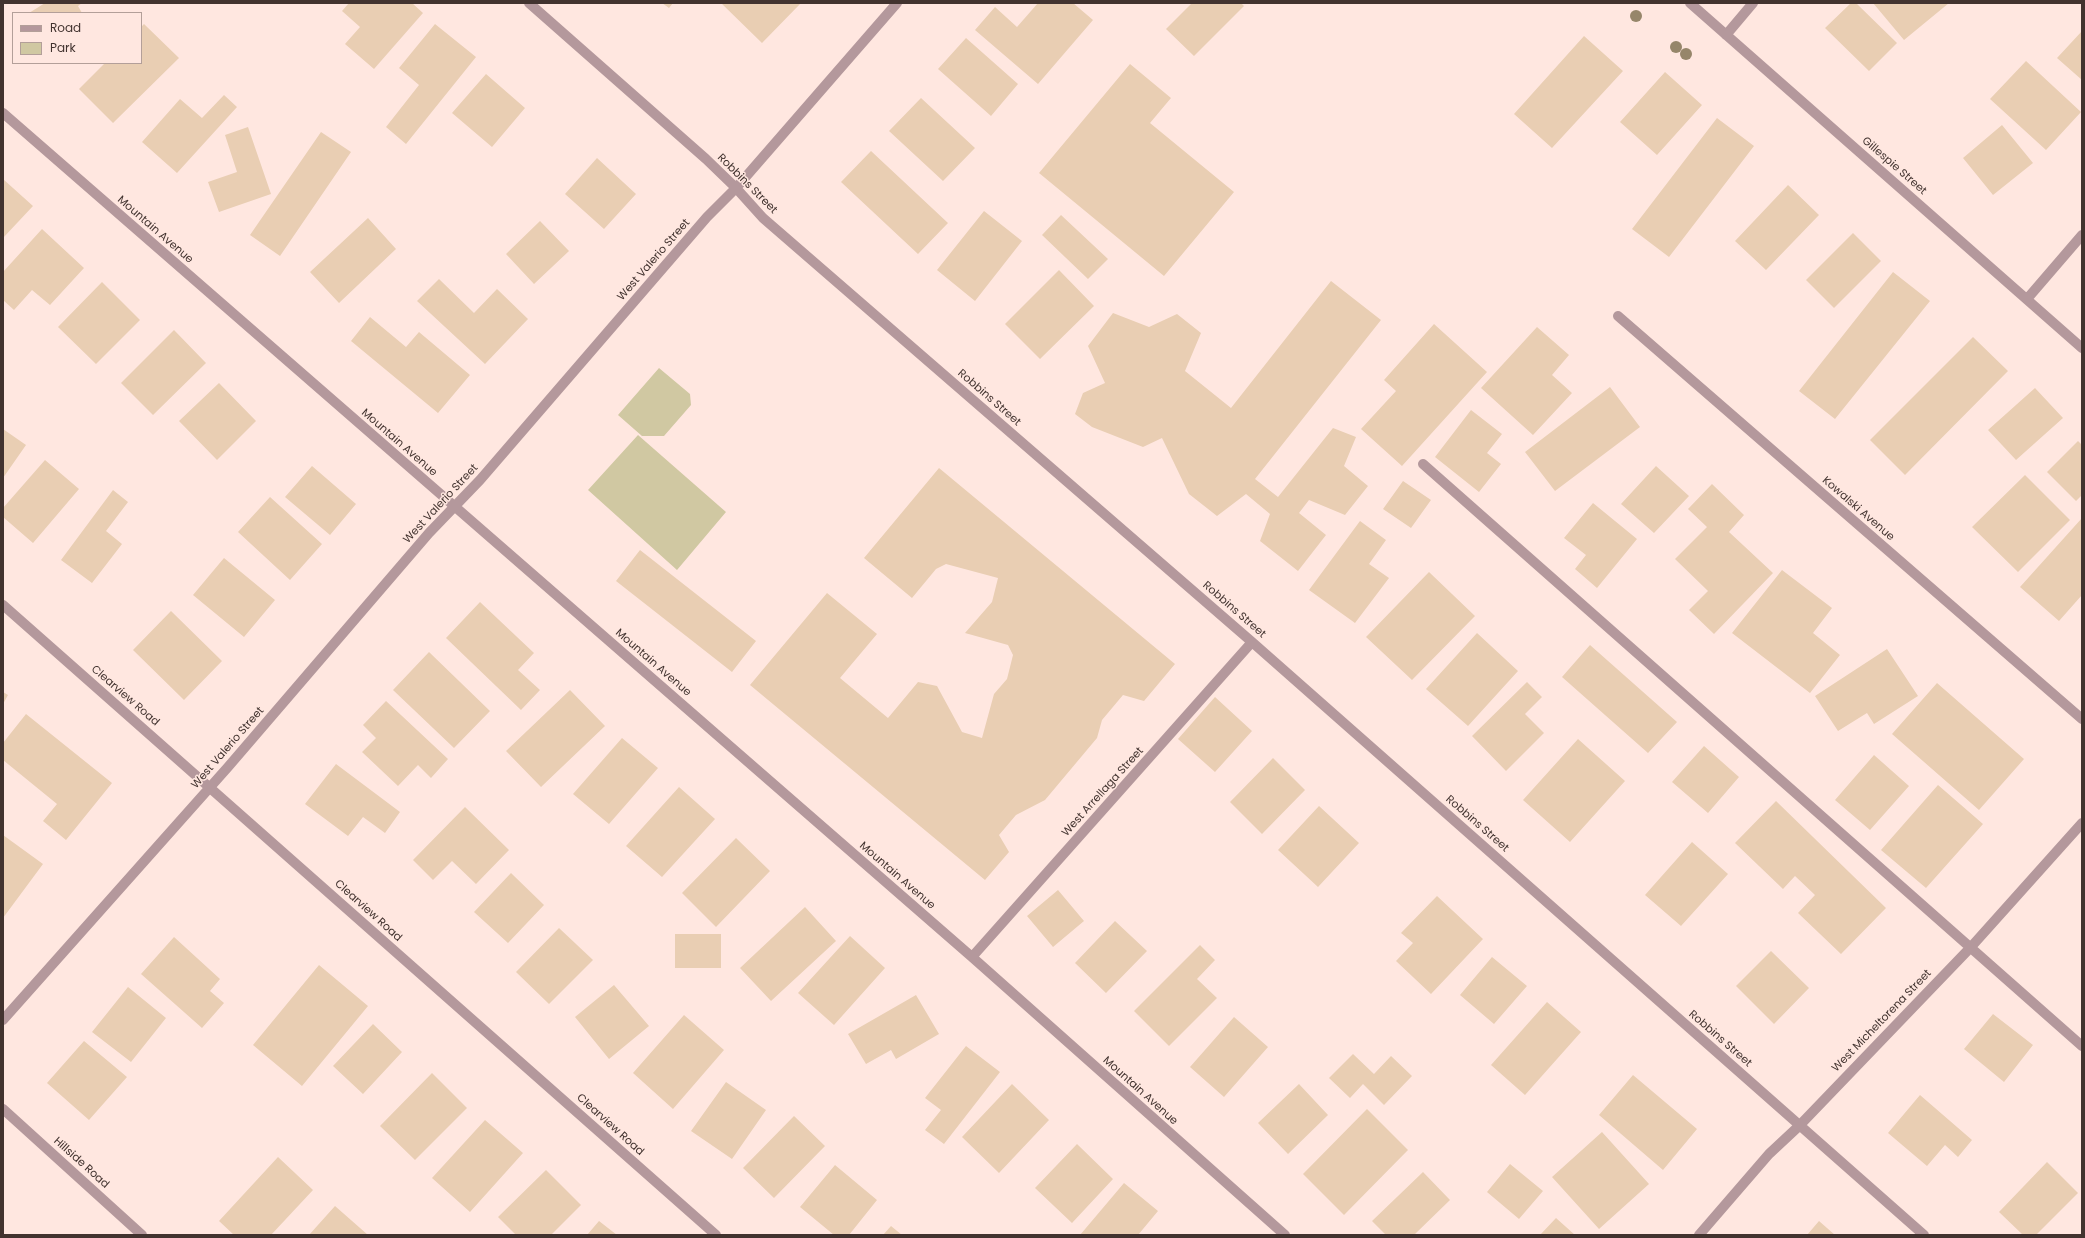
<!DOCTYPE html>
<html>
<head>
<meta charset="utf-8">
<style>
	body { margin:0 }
	#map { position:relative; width:2085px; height:1238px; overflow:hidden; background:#ffe7e0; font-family:Poppins,sans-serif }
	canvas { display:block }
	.frame { position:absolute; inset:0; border:4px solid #42332f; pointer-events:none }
	.legend { position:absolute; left:12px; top:12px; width:130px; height:52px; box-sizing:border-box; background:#ffe7e0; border:1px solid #b39f99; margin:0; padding:5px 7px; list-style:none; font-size:12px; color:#42332f }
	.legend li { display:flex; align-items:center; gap:8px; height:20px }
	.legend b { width:20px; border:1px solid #b39f99 }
</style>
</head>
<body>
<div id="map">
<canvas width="2085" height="1238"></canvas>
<div class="frame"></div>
<ul class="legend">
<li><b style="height:5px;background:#b4989c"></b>Road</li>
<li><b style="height:11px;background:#d0c8a2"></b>Park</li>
</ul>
</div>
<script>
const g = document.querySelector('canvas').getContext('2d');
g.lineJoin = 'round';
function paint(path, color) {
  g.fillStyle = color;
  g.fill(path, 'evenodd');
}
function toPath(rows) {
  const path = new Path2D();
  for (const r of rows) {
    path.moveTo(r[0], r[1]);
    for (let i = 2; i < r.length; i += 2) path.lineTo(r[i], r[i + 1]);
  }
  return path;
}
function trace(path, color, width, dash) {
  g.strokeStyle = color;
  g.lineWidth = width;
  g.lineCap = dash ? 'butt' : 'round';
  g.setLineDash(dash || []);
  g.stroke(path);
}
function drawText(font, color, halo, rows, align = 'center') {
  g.font = font + ' Poppins,sans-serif';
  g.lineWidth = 3;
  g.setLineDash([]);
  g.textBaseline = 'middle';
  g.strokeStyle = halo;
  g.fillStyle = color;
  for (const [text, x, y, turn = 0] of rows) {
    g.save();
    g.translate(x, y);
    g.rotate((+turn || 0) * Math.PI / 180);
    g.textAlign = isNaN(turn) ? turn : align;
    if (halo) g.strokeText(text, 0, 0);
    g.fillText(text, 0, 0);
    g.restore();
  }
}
paint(toPath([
	[659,368,690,394,691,405,664,436,642,436,618,415],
	[638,435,726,512,677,570,588,490]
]), '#d0c8a2');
paint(toPath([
	[45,3,82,3,78,6,82,13,29,13],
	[349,3,412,3,423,13,374,69,345,44,360,27,342,11],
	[662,3,673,3,669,8],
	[721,3,801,3,762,43],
	[1038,3,1073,3,1093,20,1038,84,975,30,995,7,1017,27],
	[1192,3,1241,3,1244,6,1194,56,1166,29],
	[1851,3,1856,3,1897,43,1869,71,1825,28],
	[1873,3,1949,3,1904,40],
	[144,24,179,58,113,123,79,89,105,63,141,63,141,27],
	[435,24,476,57,406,144,386,127,419,85,399,68],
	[2082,31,2082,80,2057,58],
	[1584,36,1623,71,1552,148,1514,114],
	[966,38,1018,84,991,116,938,69],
	[2026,61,2081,112,2046,150,1990,99],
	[1130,64,1171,98,1150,123,1234,192,1164,276,1039,173],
	[1665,72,1702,105,1657,155,1620,122],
	[486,74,525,108,492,147,452,113],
	[224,95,237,107,177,173,142,142,180,99,202,118],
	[921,98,975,148,943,181,889,131],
	[1717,118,1754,146,1669,257,1632,229],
	[2002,125,2033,163,1993,195,1963,158],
	[248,127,271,194,219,212,208,182,237,172,225,135],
	[321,132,351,152,280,256,250,235],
	[871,151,948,223,918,254,841,182],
	[597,158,636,194,604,229,565,194],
	[3,179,33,206,3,238],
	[1788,185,1819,215,1766,270,1735,241],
	[984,211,1022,241,975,301,937,270],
	[1061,215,1108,259,1088,279,1042,235],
	[368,218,396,249,339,303,310,272],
	[540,221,569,251,534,284,506,254],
	[42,229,84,268,50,305,32,290,14,310,3,300,3,272],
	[1853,233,1881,261,1834,308,1806,280],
	[1059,270,1094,306,1040,359,1005,324],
	[1893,272,1930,301,1835,419,1799,391],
	[439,279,474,313,497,289,528,319,485,364,417,301],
	[1331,281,1381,320,1255,479,1278,497,1333,428,1356,437,1344,466,1368,486,1345,515,1309,500,1299,513,1326,535,1298,571,1260,541,1270,514,1246,494,1217,516,1189,494,1162,438,1143,447,1092,427,1075,414,1083,393,1105,383,1088,346,1113,313,1149,327,1177,314,1201,333,1185,371,1231,408],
	[102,282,140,320,96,364,58,327],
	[370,317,406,347,419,332,470,375,438,413,351,341],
	[1434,324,1487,372,1402,466,1361,429,1396,391,1384,380],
	[1537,327,1569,355,1552,375,1572,393,1533,435,1481,388],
	[174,330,206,363,153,415,121,383],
	[1973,337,2008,371,1905,475,1870,440],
	[219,383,256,421,217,460,179,421],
	[1610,387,1640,427,1555,491,1525,452],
	[2035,388,2063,418,2016,460,1988,430],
	[1471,410,1502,434,1487,453,1501,464,1479,492,1435,457],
	[3,429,26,445,3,478],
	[2078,441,2082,445,2082,495,2076,501,2047,472],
	[45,460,79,489,33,543,3,517,3,508],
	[312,466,356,504,330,535,285,497],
	[1656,466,1689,496,1654,533,1621,504],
	[939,468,1175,664,1144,701,1123,695,1102,720,1097,738,1045,800,1016,815,999,835,1009,852,985,880,750,685,827,593,877,634,840,678,888,718,918,682,937,686,962,732,982,738,994,694,1007,679,1013,655,1008,645,965,633,992,602,998,578,946,564,936,569,912,598,864,558],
	[2025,475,2070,520,2018,572,1972,527],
	[1403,481,1431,500,1411,528,1383,509],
	[1712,484,1744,515,1729,532,1773,573,1714,634,1689,610,1708,591,1675,559,1707,527,1688,509],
	[113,490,128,502,106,531,122,544,92,583,61,560],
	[270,497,322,544,290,580,238,532],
	[1593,503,1637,539,1597,588,1575,569,1586,555,1564,538],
	[2082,518,2082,595,2059,621,2020,587],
	[1360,521,1386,540,1369,564,1389,578,1355,623,1309,590],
	[640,550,756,641,732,672,616,581],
	[224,558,275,600,244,637,193,595],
	[1782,570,1832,608,1813,633,1840,655,1810,693,1732,633],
	[1429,572,1475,616,1412,680,1366,637],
	[480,602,534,653,518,670,540,690,521,710,446,638],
	[171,611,222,661,184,700,133,650],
	[1477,633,1518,671,1468,726,1426,689],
	[1590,645,1677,722,1648,753,1562,677],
	[1887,649,1918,696,1874,724,1867,713,1838,731,1815,696],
	[429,652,490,711,454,748,393,690],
	[1527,682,1542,697,1525,714,1544,733,1506,771,1472,736],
	[1937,683,2024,759,1979,810,1892,734],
	[570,690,605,726,541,787,506,751],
	[3,692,8,695,3,704],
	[1215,697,1252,731,1215,772,1178,739],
	[386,701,448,759,431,778,418,765,398,786,362,752,376,738,363,725],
	[26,714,112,783,66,840,43,821,57,804,3,760,3,743],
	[622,738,658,768,609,824,573,794],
	[1578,739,1625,781,1570,842,1523,800],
	[1704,746,1739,777,1708,813,1672,782],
	[1874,755,1909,786,1870,830,1835,800],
	[1273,758,1305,790,1262,834,1230,802],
	[336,764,400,812,385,833,363,817,348,836,305,804],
	[1938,785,1983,824,1926,888,1881,850],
	[679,787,715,819,662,877,626,846],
	[1776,801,1886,908,1841,954,1798,913,1815,895,1795,876,1783,889,1735,843],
	[1319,806,1359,843,1318,887,1278,850],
	[465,807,509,850,476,884,452,861,433,880,413,860],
	[3,835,43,864,3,918],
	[736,838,770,871,716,927,682,893],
	[1692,842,1728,874,1681,926,1645,895],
	[511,873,544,905,508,943,474,912],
	[1058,890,1084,921,1053,947,1027,916],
	[1437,896,1483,939,1431,994,1396,961,1413,943,1401,933],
	[805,907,836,941,771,1001,740,968],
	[1115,921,1147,951,1106,993,1075,963],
	[559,928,593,960,549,1004,516,972],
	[675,934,721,934,721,968,675,968],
	[850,936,885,968,834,1025,798,993],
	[174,937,220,979,210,991,224,1003,202,1028,141,974],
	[1200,945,1215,960,1197,979,1217,998,1169,1046,1134,1011],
	[1771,951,1809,988,1774,1024,1736,986],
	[1492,957,1527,986,1494,1024,1460,995],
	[319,965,368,1006,302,1086,253,1045],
	[614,985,649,1026,609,1059,575,1017],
	[128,987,166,1018,131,1062,92,1032],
	[916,995,939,1034,896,1059,891,1050,866,1064,848,1034],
	[1547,1002,1581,1032,1525,1095,1491,1065],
	[1993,1014,2033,1045,2004,1082,1964,1049],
	[684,1015,724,1050,673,1109,633,1073],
	[1234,1017,1268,1047,1224,1097,1190,1067],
	[373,1024,402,1052,363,1094,333,1066],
	[84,1041,127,1077,89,1120,47,1083],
	[966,1046,1000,1072,944,1144,925,1130,941,1110,925,1098],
	[1353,1054,1374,1074,1391,1056,1412,1076,1384,1105,1363,1084,1350,1098,1329,1078],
	[432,1073,467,1108,415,1160,380,1126],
	[1633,1075,1697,1129,1663,1170,1599,1115],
	[726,1082,766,1110,732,1159,691,1131],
	[1012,1084,1049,1120,999,1173,962,1137],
	[1299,1084,1328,1115,1288,1154,1258,1123],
	[1920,1095,1972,1140,1958,1157,1945,1145,1927,1166,1888,1133],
	[1367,1109,1408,1150,1344,1215,1303,1174],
	[794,1116,825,1146,774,1198,743,1168],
	[485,1120,523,1153,470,1212,432,1178],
	[1602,1132,1649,1184,1599,1229,1552,1177],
	[1077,1144,1113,1179,1072,1223,1035,1188],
	[278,1157,313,1190,271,1235,234,1235,219,1221],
	[2047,1162,2078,1193,2036,1235,2023,1235,1999,1212],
	[1510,1164,1543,1191,1519,1219,1487,1192],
	[835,1165,877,1200,849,1235,834,1235,800,1207],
	[546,1170,581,1205,551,1235,516,1235,498,1217],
	[1423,1172,1450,1200,1414,1235,1386,1235,1372,1221],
	[1124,1183,1158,1211,1138,1235,1080,1235],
	[335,1206,368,1235,309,1235],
	[1556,1218,1575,1235,1540,1235],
	[599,1221,617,1235,587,1235],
	[1819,1221,1835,1235,1807,1235],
	[891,1226,902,1235,883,1235]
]), '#e9ceb3');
trace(toPath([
	[529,3,706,159,736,188,763,218,1252,642,1924,1235],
	[1690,3,2082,348],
	[1726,35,1753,3],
	[3,113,972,957,1285,1235],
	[2027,299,2082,235],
	[1618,316,2082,719],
	[1423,464,2082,1046],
	[3,605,716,1235],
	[972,957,1252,642],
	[3,1020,228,767,429,533,480,480,707,217,736,188,897,3],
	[3,1109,142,1235],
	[1699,1235,1769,1154,1799,1126,1971,947,2082,823]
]), '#b4989c', 10);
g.fillStyle = '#96866a';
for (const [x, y] of [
	[1636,16],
	[1676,47],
	[1686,54]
]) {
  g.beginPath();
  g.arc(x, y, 6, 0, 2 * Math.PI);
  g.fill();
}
drawText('11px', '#42332f', '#ffe7e0', [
	["Gillespie Street",1894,166,41],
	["Robbins Street",747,184,45],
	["Mountain Avenue",155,230,41],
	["West Valerio Street",654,260,-49],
	["Robbins Street",989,398,41],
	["Mountain Avenue",399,443,41],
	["West Valerio Street",441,504,-47],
	["Kowalski Avenue",1858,509,41],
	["Robbins Street",1234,610,41],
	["Mountain Avenue",653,663,41],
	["Clearview Road",125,696,41],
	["West Valerio Street",228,748,-49],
	["West Arrellaga Street",1103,792,-48],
	["Robbins Street",1477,824,41],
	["Mountain Avenue",897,876,41],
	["Clearview Road",368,911,42],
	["West Micheltorena Street",1882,1021,-46],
	["Robbins Street",1720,1039,41],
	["Mountain Avenue",1140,1091,42],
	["Clearview Road",610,1125,42],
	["Hillside Road",81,1163,42]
]);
</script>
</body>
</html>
